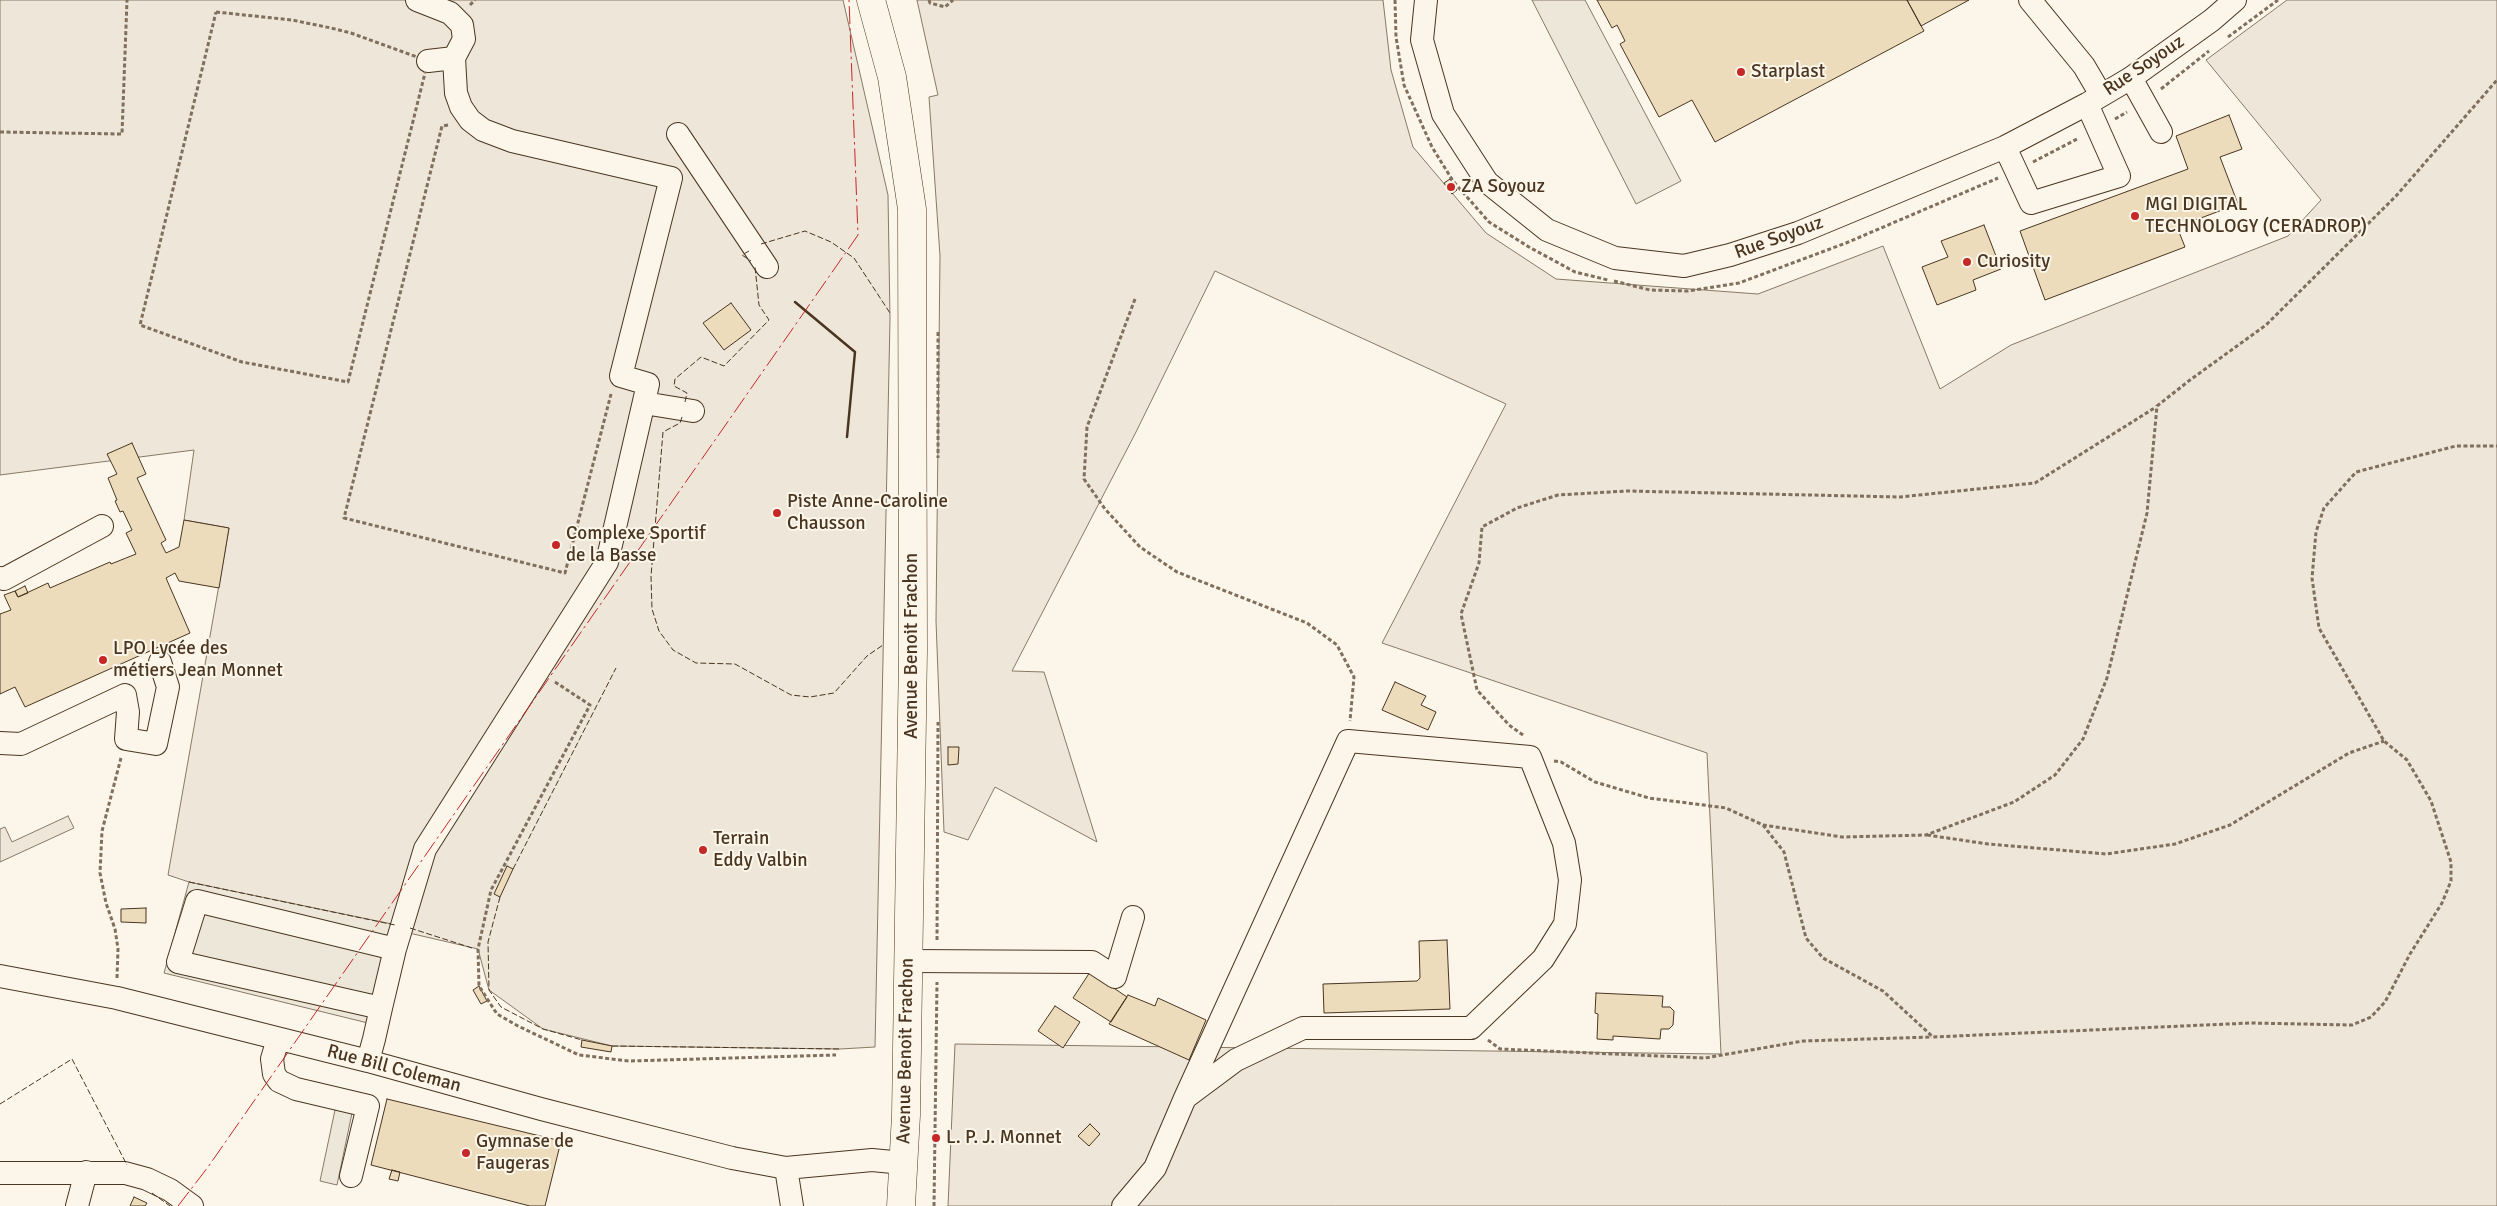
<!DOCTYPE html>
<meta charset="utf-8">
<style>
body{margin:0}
canvas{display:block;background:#fbf6e9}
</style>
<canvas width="2497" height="1206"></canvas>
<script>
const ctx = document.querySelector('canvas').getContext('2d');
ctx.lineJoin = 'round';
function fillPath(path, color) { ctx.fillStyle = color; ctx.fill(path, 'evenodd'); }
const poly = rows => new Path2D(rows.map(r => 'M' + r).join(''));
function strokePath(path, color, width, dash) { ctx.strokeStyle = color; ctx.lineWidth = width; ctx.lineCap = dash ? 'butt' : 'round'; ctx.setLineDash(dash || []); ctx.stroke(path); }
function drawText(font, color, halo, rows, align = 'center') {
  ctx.font = font + ' Signika,sans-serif'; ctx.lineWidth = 4; ctx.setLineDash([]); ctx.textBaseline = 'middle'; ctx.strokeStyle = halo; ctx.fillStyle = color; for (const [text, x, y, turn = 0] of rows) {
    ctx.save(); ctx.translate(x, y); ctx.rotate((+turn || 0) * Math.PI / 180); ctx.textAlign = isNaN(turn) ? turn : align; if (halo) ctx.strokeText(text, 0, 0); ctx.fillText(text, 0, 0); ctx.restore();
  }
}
const green = poly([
 [0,0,843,0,888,195,890,319,875,1047,840,1049,612,1046,543,1029,489,990,478,949,189,882,168,875,229,528,184,520,194,450,0,475,0,0],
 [917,0,1383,0,1391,70,1413,147,1486,233,1556,279,1758,294,1883,246,1940,389,2011,345,2288,236,2321,200,2206,60,2287,0,2497,0,2497,1206,948,1206,955,1044,1721,1054,1707,753,1382,643,1506,404,1215,271,1136,432,1012,671,1044,672,1097,842,995,787,968,840,944,832,936,621,940,256,929,97,938,95,917,0],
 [68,816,74,828,0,862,0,829,5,827,12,842,68,816]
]);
fillPath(green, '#ede6d9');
strokePath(green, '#887966', 1);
const parking = poly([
 [1532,0,1585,0,1681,181,1636,204,1532,0],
 [189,882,411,928,368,1023,164,973,189,882],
 [335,1110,352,1113,337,1185,320,1181,335,1110]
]);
fillPath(parking, '#ede7d9');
strokePath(parking, '#887966', 1);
const building = poly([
 [1597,0,1907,0,1924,31,1715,142,1692,100,1659,117,1620,44,1625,41,1617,25,1612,28,1597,0],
 [1907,0,1969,0,1921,26,1907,0],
 [2229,115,2242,149,2220,157,2238,204,2177,227,2185,247,2045,300,2020,231,2188,169,2176,136,2229,115],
 [1450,179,1457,190,1452,194,1444,183,1450,179],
 [1984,225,2001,269,1973,280,1976,290,1937,305,1922,267,1948,257,1941,241,1984,225],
 [731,303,751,330,724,350,703,323,731,303],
 [132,443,146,474,137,478,166,540,161,543,166,553,179,547,184,520,229,528,219,588,179,581,175,573,166,578,190,633,25,707,15,687,0,694,0,614,11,610,4,595,15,591,18,597,48,583,50,588,110,562,111,564,136,554,126,533,132,530,123,511,120,512,115,501,117,500,108,478,117,474,107,454,132,443],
 [25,586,28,593,18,597,15,591,25,586],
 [1395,682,1426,696,1421,705,1436,712,1428,730,1382,710,1395,682],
 [948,747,959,747,958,764,948,765,948,747],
 [507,866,513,869,500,897,494,894,507,866],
 [146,908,146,923,121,922,121,909,146,908],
 [1447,940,1450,1009,1324,1013,1323,984,1417,981,1420,978,1419,941,1447,940],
 [1090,972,1127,997,1111,1022,1073,998,1090,972],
 [479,986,487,1001,481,1004,473,990,479,986],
 [1596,993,1663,996,1662,1007,1670,1007,1674,1011,1673,1025,1669,1029,1661,1029,1660,1039,1613,1036,1613,1040,1597,1039,1598,1014,1595,1013,1596,993],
 [1128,995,1155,1006,1158,998,1206,1020,1189,1060,1109,1024,1128,995],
 [1055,1006,1080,1022,1063,1048,1038,1031,1055,1006],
 [582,1040,612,1046,611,1052,581,1047,582,1040],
 [387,1099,561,1141,545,1206,530,1206,371,1165,387,1099],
 [1090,1124,1100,1134,1089,1146,1078,1136,1090,1124],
 [392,1170,400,1172,398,1181,389,1179,392,1170],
 [134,1197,147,1203,145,1206,130,1206,134,1197]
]);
fillPath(building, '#ecdcbc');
strokePath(building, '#4a3520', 1);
const minor = poly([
 [1426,0,1422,40,1443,114,1487,182,1547,230,1615,258,1684,266,1730,255,1798,233,2005,147,2087,104,2131,78,2212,20,2235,0],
 [2030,0,2084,66,2101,95],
 [428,61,454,58],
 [2131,78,2161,132],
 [678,134,767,267],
 [2005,147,2031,203,2119,176,2087,104],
 [644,403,693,411],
 [0,578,4,579,102,526],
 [0,743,21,744,125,695,128,712,126,739,156,744,168,687,160,662],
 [395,949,425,849,607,562,648,384,621,376,671,178,512,141,483,130,470,120,461,107,456,93,454,58,464,39,462,25,450,13,417,0],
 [908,961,1092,962,1115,977,1133,917],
 [0,976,117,998,368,1061,541,1109,732,1158,786,1168,872,1160,903,1163],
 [278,1039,272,1059,274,1074,279,1081,296,1089,368,1106,351,1176],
 [368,1061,374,1039,381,1008,395,949,197,901,178,962,381,1008],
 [786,1168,792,1206],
 [0,1173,125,1173,147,1179,170,1190,192,1206],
 [77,1206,86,1172],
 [1123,1206,1155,1168,1185,1098,1348,741,1530,757,1564,843,1570,880,1565,924,1543,959,1471,1028,1303,1028,1236,1060,1185,1098]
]);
const major = poly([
 [871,0,892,77,912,209,913,651,906,1115,901,1206]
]);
strokePath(minor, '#4a3520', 24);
strokePath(major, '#4a3520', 29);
strokePath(poly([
 [929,0,930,3,945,7,953,0],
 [1395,0,1396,37,1404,85,1432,147,1453,181,1489,222,1529,247,1575,272,1608,280],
 [470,5,475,0],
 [216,12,292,20,331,28,351,33,428,61,348,382,242,362,140,325,216,12],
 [2228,37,2278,0],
 [2161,89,2209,51],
 [2115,119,2127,112],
 [448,125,442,126,344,518,565,573,611,394],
 [0,132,122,134,127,0],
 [2033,162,2079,138],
 [1614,281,1650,290,1688,291,1739,283,1846,243,1998,178],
 [1135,299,1087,427,1084,479,1105,509,1140,547,1177,572,1307,623,1337,645,1354,677,1350,721],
 [938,332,938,458],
 [555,682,590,705,491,890,478,949,479,986,497,1014,518,1026,579,1055,629,1061,836,1055],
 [1523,735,1509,725,1477,690,1461,614,1479,563,1482,527,1517,508,1558,495,1627,491,1900,497,2035,483,2156,407],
 [1554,761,1561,762,1595,782,1649,798,1726,808,1763,825,1842,837,1926,835,2014,802,2055,775,2083,739,2107,678,2147,513,2157,406,2190,380,2266,325,2396,196,2497,80],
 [1763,825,1784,852,1806,938,1823,958,1883,991,1933,1037,2251,1023,2352,1025,2371,1017,2385,1002,2410,954,2442,903,2451,881,2451,862,2431,801,2407,760,2384,741,2319,628,2312,578,2316,532,2324,508,2356,472,2456,446,2497,446],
 [1927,835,1988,844,2106,854,2175,844,2230,825,2349,753,2384,741],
 [937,940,938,722],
 [117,978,118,949,115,929,106,903,100,873,102,831,121,758],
 [1488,1040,1500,1049,1705,1058,1803,1041,1932,1037],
 [934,1206,937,982]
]), '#7f6f5c', 3, [4, 2.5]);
strokePath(minor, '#fbf6e9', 22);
strokePath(major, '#fbf6e9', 28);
strokePath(poly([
 [761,244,805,231,831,242,854,258,890,313],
 [749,251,742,255,751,261],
 [685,402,687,393,674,386,675,379,701,357,724,366,769,320,759,305,755,267],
 [682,417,680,423,663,432,651,576,652,609,659,631,673,650,696,663,735,664,791,695,810,697,834,693,867,656,883,645],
 [513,869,616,668],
 [189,882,395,925],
 [500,897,488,942,489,990,501,1007,543,1029,582,1040],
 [410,928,472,948],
 [612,1046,840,1049],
 [0,1104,72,1059,127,1165],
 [152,1193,170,1206]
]), '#4a3520', 1, [6, 2.5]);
strokePath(poly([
 [795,302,855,352,847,437]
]), '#4a3520', 2.5);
strokePath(poly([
 [178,1206,208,1167,858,235,849,0]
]), '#c62828', 1, [18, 4, 2.5, 4]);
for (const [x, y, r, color] of [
 [1741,72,5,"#c62828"],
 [1451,187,5,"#c62828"],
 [2135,216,5,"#c62828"],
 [1967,262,5,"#c62828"],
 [777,513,5,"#c62828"],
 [556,545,5,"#c62828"],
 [103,660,5,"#c62828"],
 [703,850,5,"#c62828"],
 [936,1138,5,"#c62828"],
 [466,1153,5,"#c62828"]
]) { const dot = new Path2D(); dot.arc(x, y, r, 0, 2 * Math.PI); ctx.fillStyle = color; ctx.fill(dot); strokePath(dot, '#fbf6e9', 2); }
drawText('19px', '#4a3520', '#fbf6e9', [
 ["Rue Soyouz",2144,66,-34],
 ["Rue Soyouz",1779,238,-20],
 ["Avenue Benoit Frachon",912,646,-90],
 ["Avenue Benoit Frachon",906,1051,-89],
 ["Rue Bill Coleman",394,1069,15]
]);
drawText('19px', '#4a3520', '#fbf6e9', [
 ["Starplast",1751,72],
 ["ZA Soyouz",1461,187],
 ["MGI DIGITAL",2145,205],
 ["TECHNOLOGY (CERADROP)",2145,227],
 ["Curiosity",1977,262],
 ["Piste Anne-Caroline",787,502],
 ["Chausson",787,524],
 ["Complexe Sportif",566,534],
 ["de la Basse",566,556],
 ["LPO Lycée des",113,649],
 ["métiers Jean Monnet",113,671],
 ["Terrain",713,839],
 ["Eddy Valbin",713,861],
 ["L. P. J. Monnet",946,1138],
 ["Gymnase de",476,1142],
 ["Faugeras",476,1164]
], 'left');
</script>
